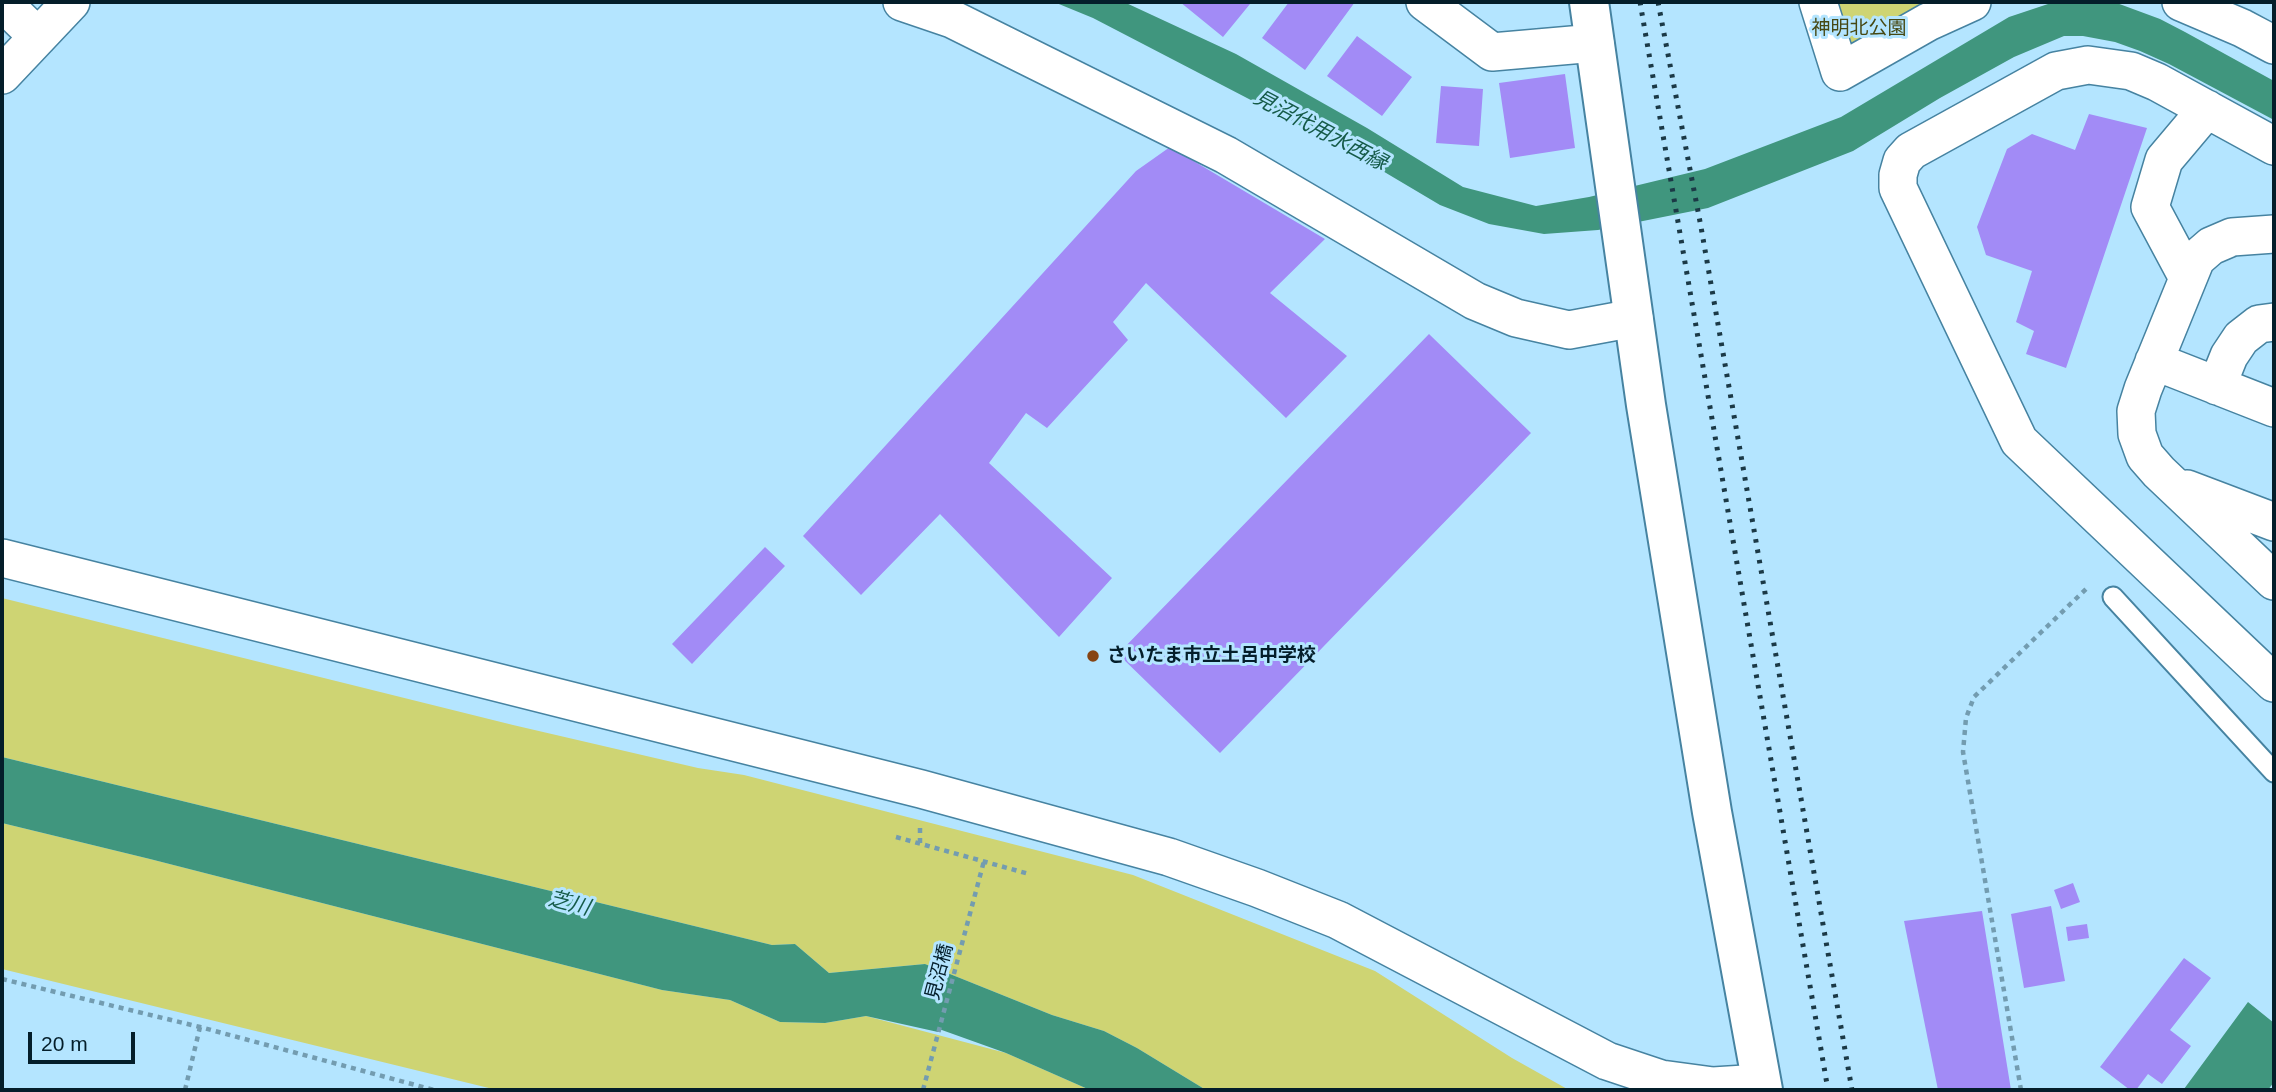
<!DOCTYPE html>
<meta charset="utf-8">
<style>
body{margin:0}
#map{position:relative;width:2276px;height:1092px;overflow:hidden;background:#b4e5ff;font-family:Arial,sans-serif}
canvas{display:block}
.frame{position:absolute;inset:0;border:4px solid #041e2a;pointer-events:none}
.scale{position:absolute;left:28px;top:1032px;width:107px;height:32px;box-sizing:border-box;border:4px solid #041e2a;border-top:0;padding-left:9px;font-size:21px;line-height:24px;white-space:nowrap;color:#041e2a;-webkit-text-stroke:5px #b4e5ff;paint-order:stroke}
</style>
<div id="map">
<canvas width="2276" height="1092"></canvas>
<div class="frame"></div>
<div class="scale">20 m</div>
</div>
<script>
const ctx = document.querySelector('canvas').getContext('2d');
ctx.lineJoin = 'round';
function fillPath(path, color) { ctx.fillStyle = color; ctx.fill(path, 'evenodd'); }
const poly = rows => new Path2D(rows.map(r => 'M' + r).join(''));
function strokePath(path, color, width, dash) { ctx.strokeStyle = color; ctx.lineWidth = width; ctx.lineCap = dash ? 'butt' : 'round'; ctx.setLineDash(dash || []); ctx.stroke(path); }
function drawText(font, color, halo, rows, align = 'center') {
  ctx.font = font + ' Arial,"Noto Sans JP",sans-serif'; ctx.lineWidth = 6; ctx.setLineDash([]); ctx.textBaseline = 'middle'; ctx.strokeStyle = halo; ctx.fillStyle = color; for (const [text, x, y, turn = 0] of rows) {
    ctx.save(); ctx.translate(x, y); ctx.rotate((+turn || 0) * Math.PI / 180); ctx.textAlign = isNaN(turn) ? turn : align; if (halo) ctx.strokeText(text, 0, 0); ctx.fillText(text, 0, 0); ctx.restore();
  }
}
fillPath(poly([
 [1818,2,1972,2,1840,72],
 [2,598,513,725,698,768,744,775,1133,875,1375,971,1512,1058,1569,1090,1206,1090,1137,1048,1104,1031,1052,1015,925,964,829,973,795,944,772,945,2,757],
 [2,823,150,859,662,990,730,1000,780,1022,825,1023,866,1016,1006,1053,1090,1090,497,1090,2,969]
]), '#ced473');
fillPath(poly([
 [1054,2,1124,2,1236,54,1367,128,1463,187,1536,206,1589,197,1705,169,1841,117,2009,17,2054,2,2114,2,2160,19,2185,32,2274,81,2274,120,2169,64,2140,51,2115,42,2083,36,2064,36,2014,57,1940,98,1853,151,1708,208,1598,230,1544,234,1489,224,1440,205,1349,151,1093,18],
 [2,757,772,945,795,944,829,973,925,964,1052,1015,1104,1031,1137,1048,1206,1090,1090,1090,1006,1053,939,1029,938,1032,866,1016,825,1023,780,1022,730,1000,662,990,150,859,2,823],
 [2248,1002,2274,1023,2274,1082,2268,1090,2184,1089]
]), '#40967e');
fillPath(poly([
 [1180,2,1247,2,1250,4,1223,37],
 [1289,2,1355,2,1305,70,1262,38],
 [1357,36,1412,77,1382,116,1327,76],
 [1565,74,1575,148,1510,158,1499,83],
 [1441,86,1483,89,1479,146,1436,143],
 [2089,114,2147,128,2066,368,2026,354,2034,331,2016,322,2032,271,1986,255,1977,227,2007,149,2032,134,2075,150],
 [1170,147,1325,239,1270,293,1347,356,1286,418,1146,283,1113,322,1128,340,1047,428,1026,413,989,463,1112,578,1059,637,940,514,861,595,803,536,1136,171],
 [1429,334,1531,433,1220,753,1118,654],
 [765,547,785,566,692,664,672,644],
 [2073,883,2080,902,2061,909,2054,890],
 [2051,906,2065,981,2024,988,2011,914],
 [1982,911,2011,1090,1938,1090,1904,921],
 [2087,924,2089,938,2068,941,2066,927],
 [2184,958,2211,978,2170,1030,2191,1046,2162,1084,2148,1074,2136,1090,2130,1090,2100,1067]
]), '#a28bf6');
const lane = poly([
 [2113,597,2274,772]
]);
const street = poly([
 [2,2,38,37],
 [902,2,952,19,1226,155,1475,301,1516,318,1569,330,1634,318],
 [1425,2,1492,52,1595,43],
 [1818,2,1840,72,1928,22,1972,2],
 [2181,2,2242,28,2274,45],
 [2,75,71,2],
 [2274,146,2157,82,2131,71,2088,65,2056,71,1911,151,1902,161,1898,175,1898,188,2019,441,2274,683],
 [2274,234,2232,237,2211,246,2196,259,2143,389,2136,411,2137,434,2145,456,2159,472,2274,581],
 [2188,278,2150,207,2164,160,2207,109],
 [2154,361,2274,408],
 [2217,386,2229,356,2241,338,2259,324,2274,322],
 [2187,489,2274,522],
 [2,558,921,789,1169,857,1257,888,1338,920,1607,1061,1661,1079,1713,1086,1761,1083]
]);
const secondary = poly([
 [1589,2,1646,405,1712,812,1763,1090]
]);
strokePath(lane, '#4683a1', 23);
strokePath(street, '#4683a1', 40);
strokePath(secondary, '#4683a1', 42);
strokePath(poly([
 [896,837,1029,874],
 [920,843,920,825],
 [2,979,200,1027,434,1090],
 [185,1090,200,1027],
 [923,1090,984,861],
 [2021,1090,1963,752,1966,718,1974,697,2086,589]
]), '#739cb0', 4.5, [5, 5]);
strokePath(lane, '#fff', 19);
strokePath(street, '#fff', 37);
strokePath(secondary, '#fff', 38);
strokePath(poly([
 [1640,2,1828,1090],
 [1658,2,1701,227,1852,1090]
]), '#1b3946', 5, [3.5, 7]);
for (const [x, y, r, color] of [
 [1093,656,7,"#864413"]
]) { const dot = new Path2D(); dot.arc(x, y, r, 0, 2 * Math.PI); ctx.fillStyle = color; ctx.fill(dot); strokePath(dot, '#b4e5ff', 2.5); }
drawText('19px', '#464813', '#b4e5ff', [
 ["神明北公園",1859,29]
]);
drawText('bold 19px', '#041e2a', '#b4e5ff', [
 ["さいたま市立土呂中学校",1107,656]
], 'left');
drawText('19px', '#041e2a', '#b4e5ff', [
 ["見沼橋",940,972,-75]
]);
drawText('italic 21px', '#165b49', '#b4e5ff', [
 ["見沼代用水西縁",1320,131,28],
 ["芝川",569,904,14]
]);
</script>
